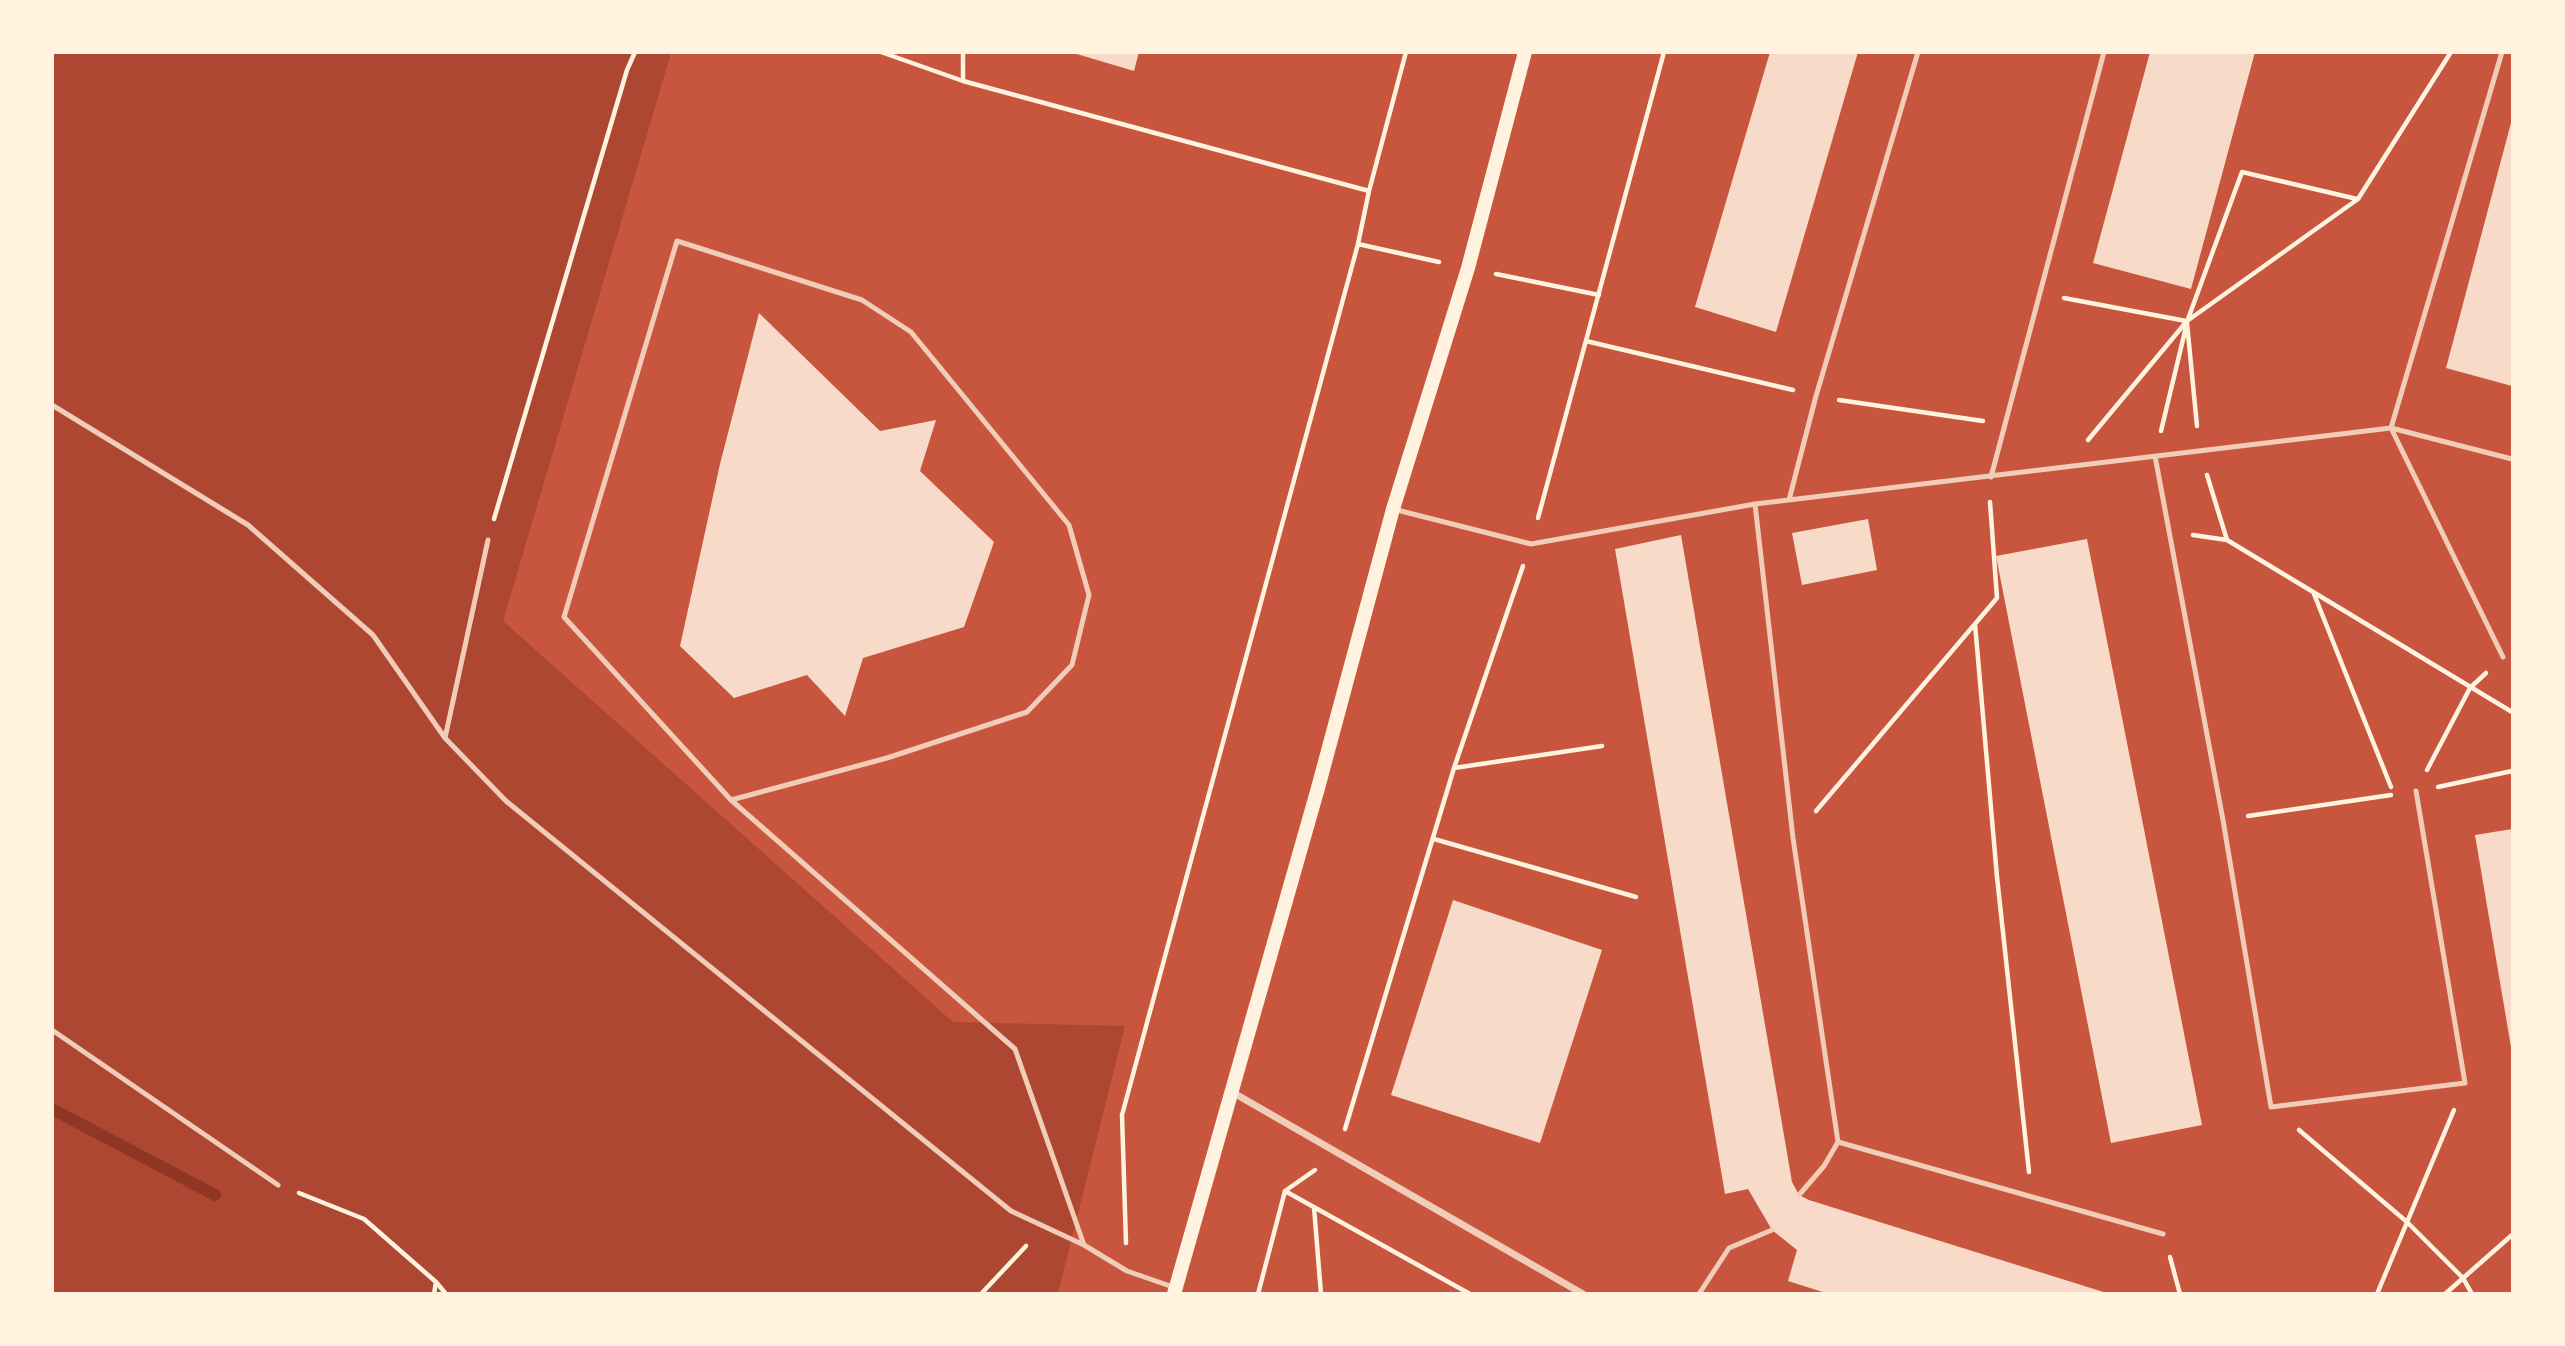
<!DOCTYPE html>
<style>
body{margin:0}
#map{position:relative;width:2565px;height:1346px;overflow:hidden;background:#c8553d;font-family:Helvetica,sans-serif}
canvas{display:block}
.frame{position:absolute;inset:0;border:54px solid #fff3e0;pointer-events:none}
</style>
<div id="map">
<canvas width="2565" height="1346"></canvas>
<div class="frame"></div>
</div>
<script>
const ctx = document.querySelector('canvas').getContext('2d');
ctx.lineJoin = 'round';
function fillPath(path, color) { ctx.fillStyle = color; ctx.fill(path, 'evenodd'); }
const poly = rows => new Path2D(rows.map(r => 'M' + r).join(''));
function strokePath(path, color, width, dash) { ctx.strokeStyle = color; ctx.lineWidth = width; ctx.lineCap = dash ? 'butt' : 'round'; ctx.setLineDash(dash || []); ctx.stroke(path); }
fillPath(poly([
 [52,53,671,53,503,621,953,1022,1125,1026,1058,1293,53,1293]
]), '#ae4732');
strokePath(poly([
 [52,1109,215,1195]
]), '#8f3625', 12);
fillPath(poly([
 [1070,52,1139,52,1134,71],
 [1770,52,1858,52,1776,332,1695,307],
 [2150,52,2255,52,2191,289,2093,263],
 [2512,119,2512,386,2446,368],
 [759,313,880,431,936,420,920,471,994,542,964,627,863,658,845,716,807,675,734,698,680,646,720,464],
 [1868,519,1877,570,1802,585,1792,533],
 [1681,535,1792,1182,1799,1195,1809,1200,2110,1294,1829,1294,1788,1281,1797,1250,1772,1230,1748,1189,1725,1194,1615,549],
 [2087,539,2202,1125,2111,1143,1996,556],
 [2512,829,2512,1047,2511,1047,2475,835],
 [1453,900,1602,950,1540,1143,1391,1095]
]), '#f7dbc8');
strokePath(poly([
 [881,52,963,81,1369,191],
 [963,52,963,81],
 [1358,244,1439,262],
 [1496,274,1599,295],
 [2064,298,2186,321],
 [2188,319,2242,172,2357,199],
 [2187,323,2197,426],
 [1586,341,1793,390],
 [1839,400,1983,421],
 [2161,431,2186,327],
 [2088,440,2187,321,2358,199,2451,52],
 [2207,475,2227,540,2512,712],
 [1538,518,1664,52],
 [494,519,627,70,635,52],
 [2193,535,2227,540],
 [2314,594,2391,787],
 [1975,624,1997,877,2029,1172],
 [1454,768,1602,746],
 [2427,770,2470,688,2486,673],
 [2438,787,2512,771],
 [1816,811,1997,598,1990,502],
 [2248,816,2391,795],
 [1434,839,1636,897],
 [1345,1129,1454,768,1523,566],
 [2299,1130,2407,1222,2463,1278,2472,1294],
 [1285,1191,1470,1294],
 [299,1193,364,1219,436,1282,446,1294],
 [1314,1207,1321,1294],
 [1126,1243,1122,1115,1358,244,1369,191,1406,52],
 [2170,1257,2180,1294],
 [434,1294,436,1282],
 [981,1294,1026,1246],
 [1258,1294,1285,1191,1315,1170],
 [2377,1294,2454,1110],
 [2445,1294,2512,1235]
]), '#fff3e0', 4.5);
strokePath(poly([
 [2502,52,2391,428,2503,657],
 [52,405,248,525,373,635,445,738],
 [2155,456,2223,820,2271,1107,2465,1083,2416,791],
 [1991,477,2104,52],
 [1789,500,1816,396,1918,52],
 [1755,504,1793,838,1838,1142],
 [1393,509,1531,544,1755,504,2391,428,2512,459],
 [488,540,445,738,506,801,1011,1211,1084,1245,1127,1271,1173,1287],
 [731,800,887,758,1027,712,1072,665,1089,595,1069,525,911,332,862,300,677,241,564,617,731,800,1015,1049,1084,1245],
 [52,1030,278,1185],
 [1799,1195,1824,1166,1838,1142,2163,1234],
 [1699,1294,1729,1248,1772,1230]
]), '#f1ccb7', 5);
strokePath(poly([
 [1232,1092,1583,1294]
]), '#f1ccb7', 7);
strokePath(poly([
 [1174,1294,1318,788,1393,509,1468,268,1525,52]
]), '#fff3e0', 14);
</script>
